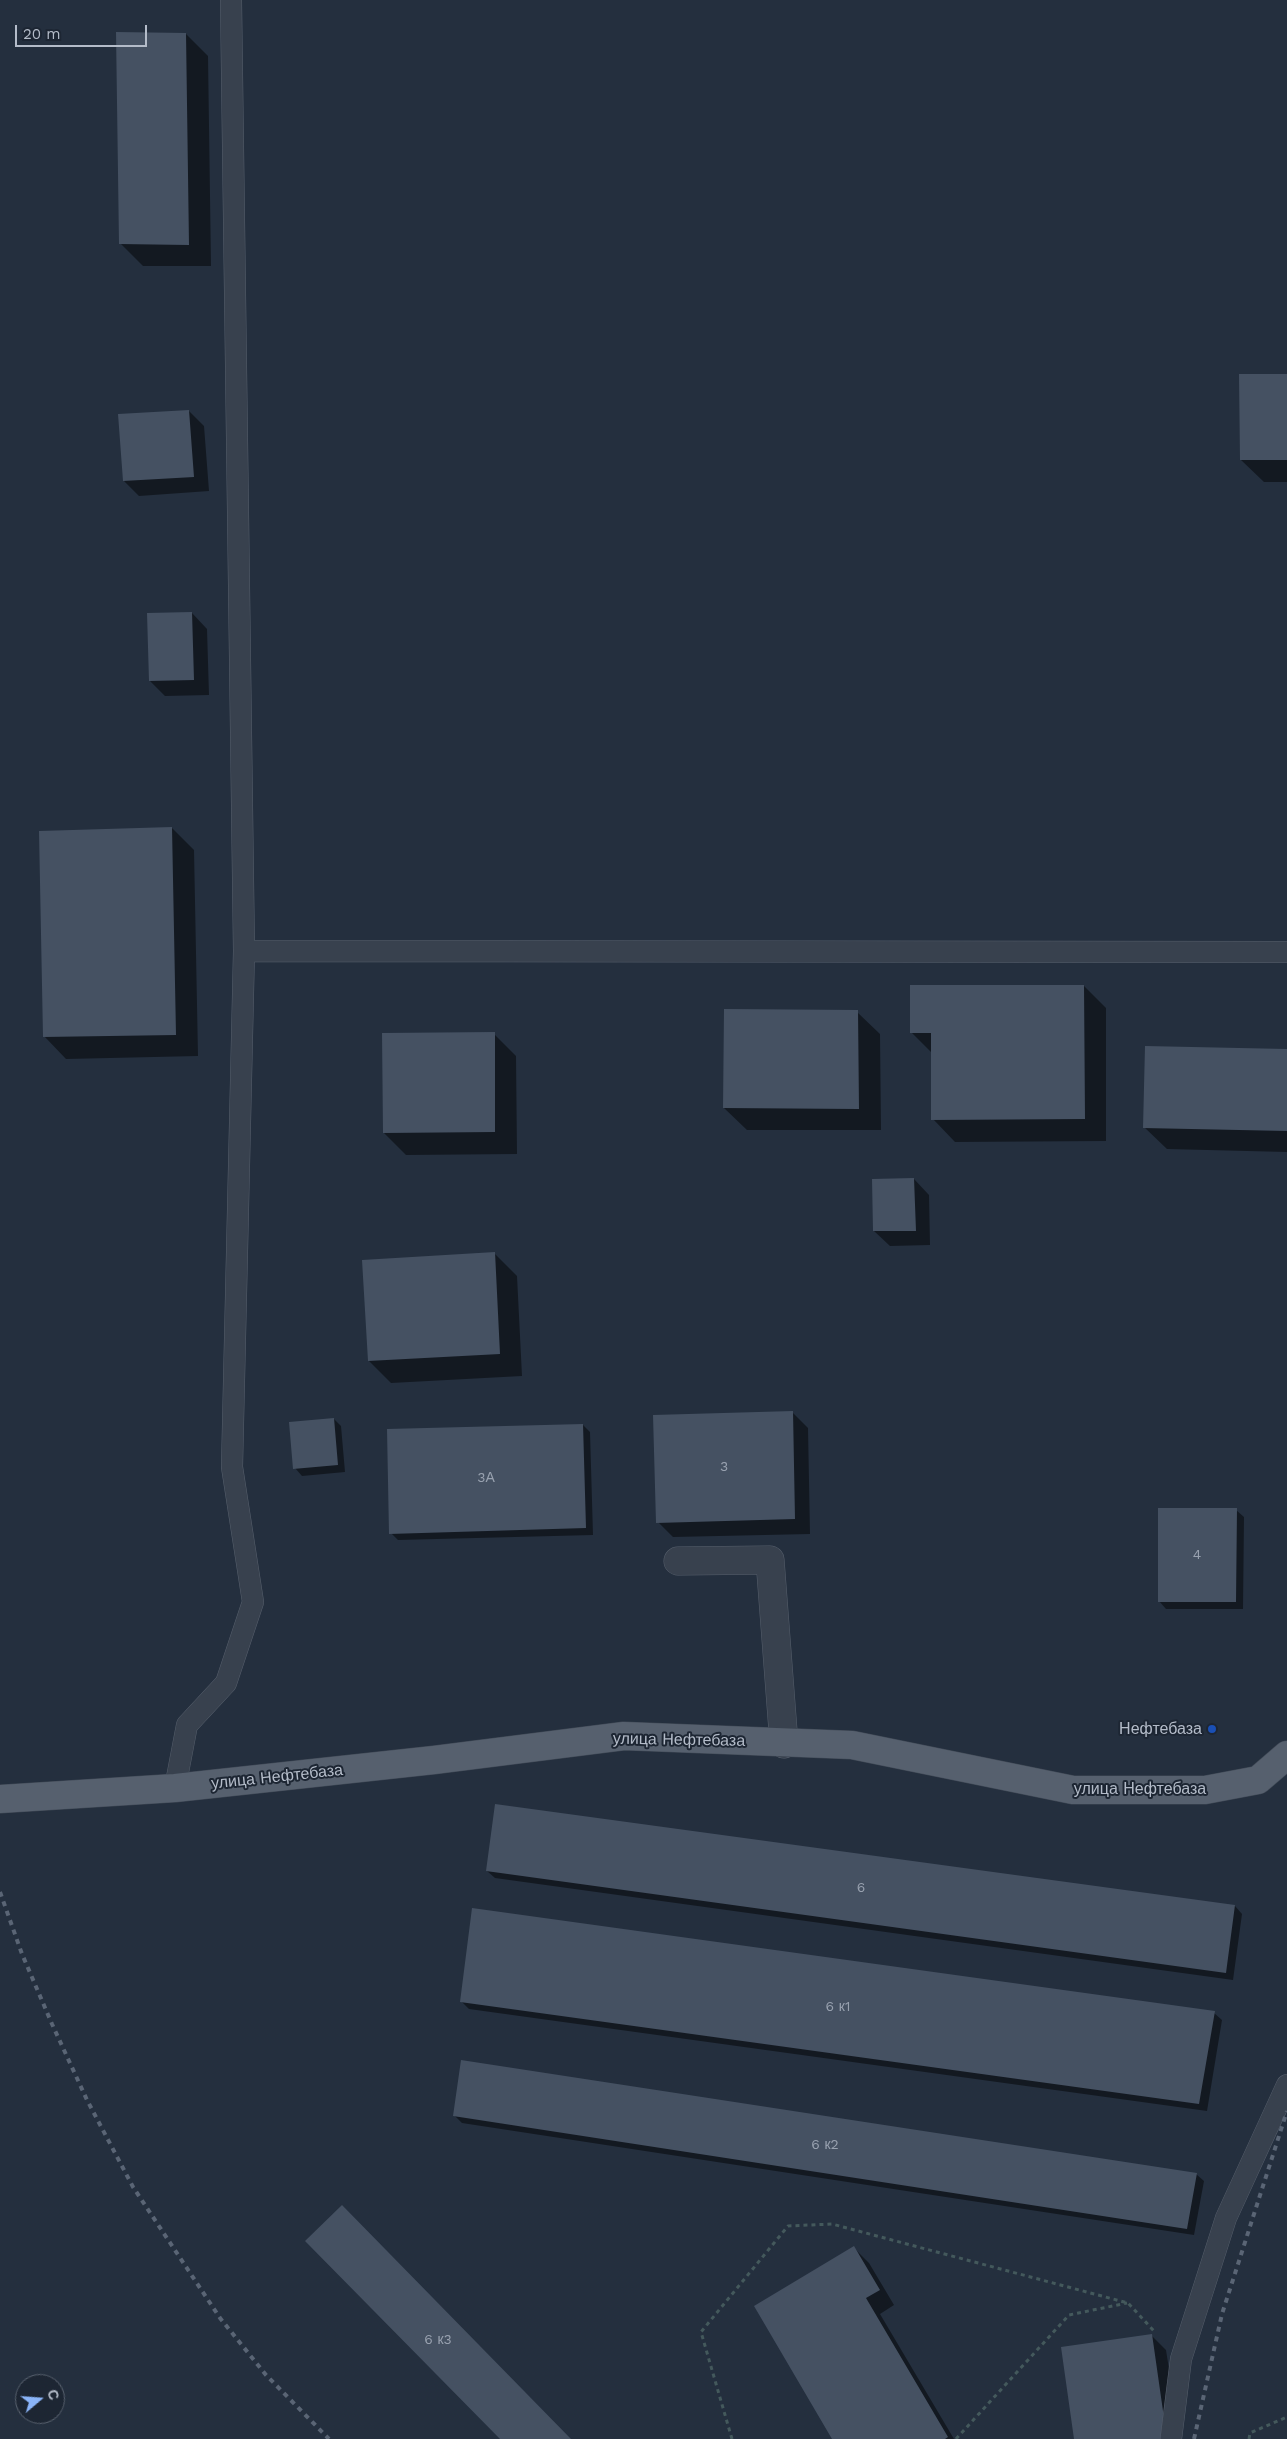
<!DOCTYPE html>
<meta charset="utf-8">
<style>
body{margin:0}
#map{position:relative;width:1287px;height:2439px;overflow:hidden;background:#242f3e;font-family:"Work Sans",sans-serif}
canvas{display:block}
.north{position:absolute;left:15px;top:2374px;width:50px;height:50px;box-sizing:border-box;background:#1d2633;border:1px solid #59626f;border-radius:50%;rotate:72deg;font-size:14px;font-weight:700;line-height:20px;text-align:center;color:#b4bcc9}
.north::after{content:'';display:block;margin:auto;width:18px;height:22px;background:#8ab4f8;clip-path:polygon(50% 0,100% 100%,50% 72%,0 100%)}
.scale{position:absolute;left:15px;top:25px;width:132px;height:22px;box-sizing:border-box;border:2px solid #b4bcc9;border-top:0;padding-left:6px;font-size:15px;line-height:18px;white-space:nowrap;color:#b4bcc9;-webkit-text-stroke:4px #1d2633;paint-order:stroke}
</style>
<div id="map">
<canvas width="1287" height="2439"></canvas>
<div class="north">С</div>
<div class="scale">20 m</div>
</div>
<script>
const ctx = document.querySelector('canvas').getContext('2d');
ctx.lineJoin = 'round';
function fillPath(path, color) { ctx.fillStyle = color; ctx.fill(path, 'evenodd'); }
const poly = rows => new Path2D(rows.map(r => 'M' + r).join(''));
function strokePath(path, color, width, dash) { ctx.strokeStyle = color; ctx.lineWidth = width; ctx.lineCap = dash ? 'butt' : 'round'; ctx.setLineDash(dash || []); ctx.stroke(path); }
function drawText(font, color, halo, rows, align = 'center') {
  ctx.font = font + ' "Work Sans",sans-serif'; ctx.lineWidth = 4; ctx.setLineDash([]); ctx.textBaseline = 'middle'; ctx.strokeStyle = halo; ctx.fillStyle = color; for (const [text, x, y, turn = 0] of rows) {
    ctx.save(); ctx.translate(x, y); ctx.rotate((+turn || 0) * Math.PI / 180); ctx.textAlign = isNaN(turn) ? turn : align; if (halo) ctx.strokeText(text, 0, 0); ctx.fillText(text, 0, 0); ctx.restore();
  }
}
fillPath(poly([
 [186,34,208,56,211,266,143,266,121,244],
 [1287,375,1287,482,1264,482,1241,460],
 [189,411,204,426,209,491,139,496,124,481],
 [192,613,207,629,209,695,165,696,150,681],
 [172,828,194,850,198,1056,66,1059,44,1036],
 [1084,986,1106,1008,1106,1141,955,1142,933,1119,932,1053,911,1032],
 [857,1012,880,1034,881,1130,747,1130,724,1108],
 [494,1034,516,1056,517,1154,406,1155,384,1133],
 [1287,1051,1287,1152,1167,1149,1144,1127],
 [914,1179,929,1195,930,1245,890,1246,874,1231],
 [494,1253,517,1276,522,1376,391,1383,369,1361],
 [792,1412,808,1428,810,1534,673,1537,658,1522],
 [334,1419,341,1426,345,1472,302,1476,295,1468],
 [583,1425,590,1432,593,1535,398,1540,391,1533],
 [1236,1510,1244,1517,1243,1609,1166,1609,1159,1601],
 [487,1871,1235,1906,1242,1914,1233,1980,495,1878],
 [462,2002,1214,2013,1222,2020,1207,2111,469,2009],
 [455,2116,1196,2174,1204,2181,1194,2235,462,2123],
 [854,2248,869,2263,894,2305,880,2314,954,2439,834,2439],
 [1151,2335,1166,2350,1180,2439,1076,2439]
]), '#0007');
fillPath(poly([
 [116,32,186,33,189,245,119,244],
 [1239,374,1287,374,1287,460,1240,460],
 [189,410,194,477,123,481,118,414],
 [192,612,194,680,149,681,147,613],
 [172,827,176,1035,43,1037,39,831],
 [910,985,1084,985,1085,1119,931,1120,931,1033,910,1033],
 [724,1009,858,1010,859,1109,723,1108],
 [495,1032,495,1132,383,1133,382,1033],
 [1145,1046,1287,1049,1287,1131,1143,1128],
 [914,1178,916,1231,873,1231,872,1179],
 [495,1252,500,1354,368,1361,362,1260],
 [793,1411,795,1519,656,1523,653,1415],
 [334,1418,338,1465,293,1469,289,1422],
 [583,1424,586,1528,389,1534,387,1429],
 [1158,1508,1237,1508,1236,1602,1158,1602],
 [495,1804,1235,1905,1226,1973,486,1871],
 [472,1908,1215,2011,1199,2104,460,2002],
 [461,2060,1197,2173,1187,2229,453,2116],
 [342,2205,571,2439,500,2439,305,2241],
 [854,2246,880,2290,866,2298,948,2437,945,2439,832,2439,754,2306],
 [1152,2334,1167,2439,1074,2439,1061,2347]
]), '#455162');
const lane = poly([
 [244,951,1287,952],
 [175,1788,187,1725,226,1683,253,1602,232,1467,244,951,231,0],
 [1171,2439,1181,2359,1226,2218,1287,2085]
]);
const street = poly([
 [678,1561,770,1560,784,1744]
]);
const primary = poly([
 [0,1799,175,1788,434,1760,624,1736,852,1745,1073,1790,1205,1790,1258,1780,1287,1755]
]);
strokePath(lane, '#565f6c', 22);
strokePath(street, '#565f6c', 29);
strokePath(primary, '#414a57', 29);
strokePath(poly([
 [732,2439,701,2332,788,2226,832,2224,1128,2303,1154,2331],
 [956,2439,1069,2315,1127,2303],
 [1249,2439,1250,2433,1287,2417]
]), '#44595c', 3, [4, 4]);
strokePath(lane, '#38414e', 21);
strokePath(street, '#38414e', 28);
strokePath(primary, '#56606e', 28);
strokePath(poly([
 [0,1892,22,1954,52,2024,87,2100,133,2187,220,2318,266,2375,329,2439],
 [1194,2439,1222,2314,1287,2111]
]), '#5a6575', 4, [5, 5]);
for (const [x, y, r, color] of [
 [1212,1729,5,"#1a4fb4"]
]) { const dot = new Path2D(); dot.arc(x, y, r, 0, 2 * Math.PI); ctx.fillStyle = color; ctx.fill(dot); strokePath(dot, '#1d2633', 2); }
drawText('14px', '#98a1af', null, [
 ["3",724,1467],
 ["3А",486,1478],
 ["4",1197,1555],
 ["6",861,1888],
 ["6 к1",838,2007],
 ["6 к2",825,2145],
 ["6 к3",438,2340]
]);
drawText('16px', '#b4bcc9', '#1d2633', [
 ["Нефтебаза",1202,1729]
], 'right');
drawText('16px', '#b4bcc9', '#1d2633', [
 ["улица Нефтебаза",679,1740,1],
 ["улица Нефтебаза",277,1777,-6],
 ["улица Нефтебаза",1140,1789]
]);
</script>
